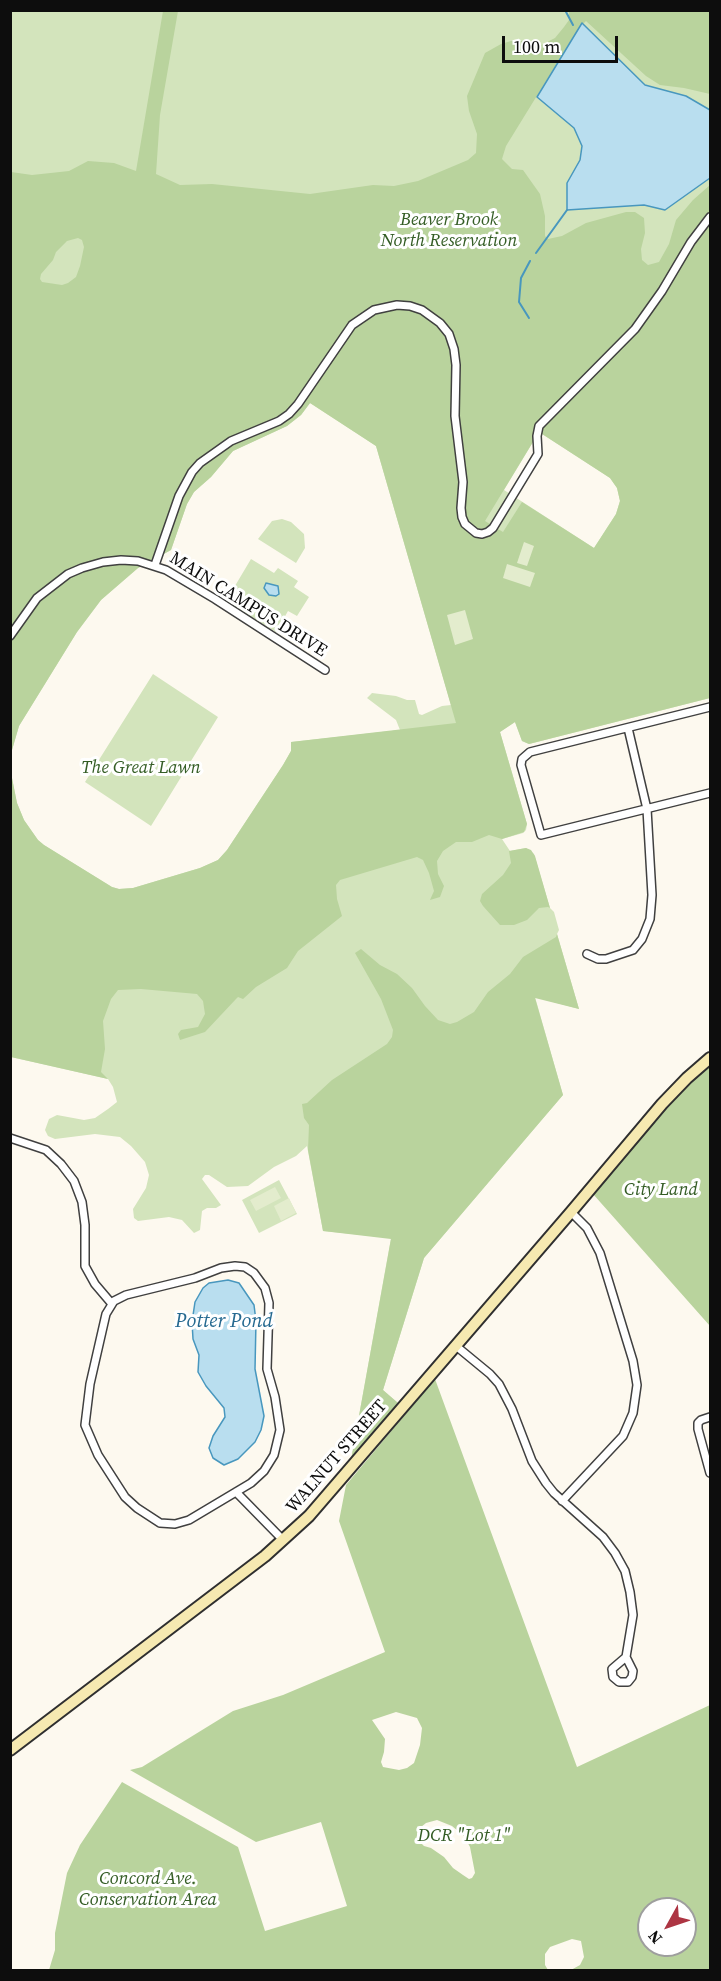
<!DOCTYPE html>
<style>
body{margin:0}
#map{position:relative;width:721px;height:1981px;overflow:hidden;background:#fdf9ef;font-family:"Source Serif 4",serif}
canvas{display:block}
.frame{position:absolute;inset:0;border:12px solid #0d0d0d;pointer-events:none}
.north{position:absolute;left:637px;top:1897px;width:60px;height:60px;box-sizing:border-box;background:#fff;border:2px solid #9e9e9e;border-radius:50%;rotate:230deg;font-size:16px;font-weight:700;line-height:24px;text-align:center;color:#0d0d0d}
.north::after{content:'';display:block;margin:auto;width:21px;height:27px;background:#ad3543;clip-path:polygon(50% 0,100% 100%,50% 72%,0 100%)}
.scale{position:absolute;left:502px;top:36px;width:116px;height:27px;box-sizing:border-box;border:3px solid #0d0d0d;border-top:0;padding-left:8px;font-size:18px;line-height:21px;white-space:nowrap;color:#0d0d0d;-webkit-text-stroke:4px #fff;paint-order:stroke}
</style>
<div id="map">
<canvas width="721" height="1981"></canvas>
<div class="frame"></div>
<div class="north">N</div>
<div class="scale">100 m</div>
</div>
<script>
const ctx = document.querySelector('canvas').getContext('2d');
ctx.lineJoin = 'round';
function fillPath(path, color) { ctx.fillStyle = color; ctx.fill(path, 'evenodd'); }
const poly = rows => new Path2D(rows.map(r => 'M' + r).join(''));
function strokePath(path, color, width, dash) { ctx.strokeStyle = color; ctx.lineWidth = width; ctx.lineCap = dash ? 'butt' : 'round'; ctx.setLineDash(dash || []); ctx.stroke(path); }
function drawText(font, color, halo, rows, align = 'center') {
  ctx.font = font + ' "Source Serif 4",serif'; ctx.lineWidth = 6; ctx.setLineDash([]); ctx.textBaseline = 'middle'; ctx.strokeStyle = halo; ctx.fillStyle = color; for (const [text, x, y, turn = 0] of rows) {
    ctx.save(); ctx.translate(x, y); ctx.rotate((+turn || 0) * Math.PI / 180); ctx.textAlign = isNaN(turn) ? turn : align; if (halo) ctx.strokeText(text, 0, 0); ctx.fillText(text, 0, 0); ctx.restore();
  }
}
fillPath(poly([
 [11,11,710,11,710,698,529,744,522,741,515,722,500,732,527,824,526,830,523,833,502,839,510,851,526,848,534,854,550,908,554,912,559,930,557,934,579,1009,535,997,563,1095,424,1258,383,1390,398,1403,351,1460,391,1238,323,1231,307,1146,296,1156,274,1167,248,1186,227,1187,209,1175,205,1175,202,1179,221,1205,216,1208,207,1208,202,1211,200,1230,194,1233,182,1220,169,1217,138,1221,134,1218,133,1209,146,1188,149,1175,145,1162,131,1146,120,1137,95,1134,55,1139,48,1136,45,1130,49,1119,57,1115,84,1120,95,1118,108,1109,117,1102,113,1087,108,1079,11,1057],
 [310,403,376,446,451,705,442,706,422,715,419,714,415,700,407,700,396,696,372,693,367,698,396,720,400,730,291,742,291,751,283,765,227,850,218,860,200,868,133,888,119,889,112,887,44,845,38,840,24,820,17,803,11,773,12,750,19,726,77,632,101,600,138,568,171,550,187,504,194,492,211,477,233,451,287,426,301,415],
 [539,432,610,478,617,488,620,501,616,514,594,548,504,490],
 [282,519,291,522,304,534,305,548,296,563,258,539,272,521],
 [251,559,274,573,278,568,298,581,294,587,309,597,297,616,288,611,276,632,226,601],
 [153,674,218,717,151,826,85,782],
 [279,1180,297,1214,259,1233,242,1200]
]), '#d3e4bc');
fillPath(poly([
 [163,11,178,11,160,115,156,174,180,185,212,184,310,194,373,185,394,186,418,181,468,160,476,153,477,134,469,111,467,96,485,53,501,44,511,41,527,41,541,45,555,38,564,27,569,20,569,11,710,11,710,94,684,88,660,85,646,76,586,21,578,29,506,146,502,159,512,169,523,170,540,194,545,216,545,236,548,239,562,236,586,223,626,212,635,212,644,218,645,233,641,249,642,260,648,265,659,262,669,244,676,220,693,200,710,185,710,698,529,744,522,741,515,722,500,732,527,824,524,832,502,839,489,835,472,842,456,842,443,851,437,861,438,874,444,886,440,897,430,900,434,891,429,873,423,860,417,857,340,880,336,885,337,899,342,916,298,951,287,968,256,987,243,999,238,997,236,999,205,1032,180,1040,178,1034,181,1030,198,1027,205,1014,203,1001,197,994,141,989,118,990,111,999,103,1021,105,1049,101,1072,108,1079,11,1057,11,172,32,175,69,171,88,161,114,163,136,171],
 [78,238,82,240,84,247,80,266,76,277,68,283,62,285,42,282,40,279,41,274,53,260,56,252,67,241],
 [310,403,376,446,456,723,291,742,291,751,283,765,227,850,218,860,200,868,133,888,119,889,112,887,44,845,38,840,24,820,17,803,11,773,12,750,19,726,77,632,101,600,138,568,171,550,187,504,194,492,211,477,233,451,287,426,301,415],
 [539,432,610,478,617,488,620,501,616,514,594,548,522,502,503,532,485,521],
 [526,848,531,850,535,856,550,908,548,907,539,908,527,920,514,925,500,925,483,906,480,901,482,894,503,875,511,863,509,851],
 [557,934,579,1009,535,998,563,1095,424,1258,383,1390,398,1403,351,1460,391,1239,323,1231,308,1150,309,1125,304,1118,302,1104,307,1103,332,1080,387,1044,392,1037,393,1030,381,999,355,953,361,949,380,965,397,974,412,988,425,1006,438,1020,450,1024,457,1022,474,1012,488,992,510,974,523,957,556,937],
 [710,1064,710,1326,593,1194,672,1101],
 [435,1379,577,1767,710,1705,710,1970,571,1970,580,1965,584,1957,581,1941,572,1939,550,1947,545,1954,545,1965,548,1970,49,1970,55,1950,55,1933,67,1873,80,1845,122,1782,238,1847,265,1931,347,1906,321,1822,256,1842,130,1770,142,1767,233,1711,283,1695,385,1652,339,1521,346,1485],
 [396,1712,417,1718,422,1728,420,1745,414,1763,407,1768,399,1770,383,1767,381,1762,384,1752,385,1739,372,1720],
 [437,1820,452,1826,464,1836,470,1847,475,1873,472,1878,469,1879,463,1875,453,1868,444,1857,431,1848,424,1846,418,1840,417,1833,421,1827,426,1823],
 [649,1909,685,1909,685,1945,649,1945]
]), '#b9d39d');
fillPath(poly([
 [524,542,534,546,527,566,517,563],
 [507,564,535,573,530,587,503,578],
 [465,610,473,639,455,645,447,615],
 [275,1187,281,1198,256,1211,250,1200],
 [289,1198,296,1213,281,1221,274,1206]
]), '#e3eccd');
const water = poly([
 [582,23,645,85,686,96,710,110,710,178,665,210,644,205,567,210,567,183,580,160,582,146,574,128,537,97,582,23],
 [266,583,278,586,279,594,276,596,269,595,264,588,266,583],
 [228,1280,239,1283,254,1305,256,1321,255,1369,264,1416,261,1430,255,1442,238,1459,224,1465,213,1458,209,1448,213,1436,225,1417,224,1408,206,1386,198,1372,199,1355,193,1339,192,1322,195,1302,203,1288,209,1283,228,1280]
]);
fillPath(water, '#b9deef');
strokePath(water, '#4897be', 1.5);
strokePath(poly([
 [565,10,573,25],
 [536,253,567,210],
 [529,318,519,302,521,278,530,261]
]), '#4897be', 2);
const street = poly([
 [155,565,179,496,192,472,200,463,231,441,279,421,289,414,298,404,352,325,374,310,397,305,410,306,422,310,440,323,449,334,454,349,456,365,455,416,463,482,461,508,462,517,465,524,476,533,482,534,488,532,493,528,538,454,537,436,539,426,635,329,662,291,691,242,710,217],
 [10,636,37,598,68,574,82,568,103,562,121,560,138,561,166,570,215,599,325,670],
 [710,707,530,752,522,759,521,765,541,835,710,793],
 [587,954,598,959,606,959,633,950,642,939,650,919,652,895,647,809,628,728],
 [10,1138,46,1150,61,1164,74,1181,82,1202,85,1225,85,1266,95,1284,112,1304],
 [235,1266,245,1267,254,1273,265,1288,269,1303,267,1369,275,1397,280,1430,274,1455,264,1471,251,1483,189,1520,175,1524,160,1523,137,1508,125,1497,98,1455,85,1425,90,1384,106,1314,114,1301,126,1295,195,1278,221,1268,235,1266],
 [456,1346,490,1374,499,1384,512,1409,532,1461,546,1483,554,1493,603,1537,615,1553,625,1571,630,1592,633,1615,626,1657,633,1671,632,1677,628,1682,619,1682,613,1677,612,1669,626,1657],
 [710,1417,701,1420,698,1423,698,1429,710,1473],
 [236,1492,283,1540],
 [562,1501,623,1436,633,1413,637,1385,633,1361,600,1253,587,1228,571,1212]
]);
const secondary = poly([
 [10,1750,265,1556,309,1516,571,1212,662,1104,687,1078,710,1058]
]);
strokePath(street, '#404040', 10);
strokePath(secondary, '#2f2f2f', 14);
strokePath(street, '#fff', 7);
strokePath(secondary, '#f6e9b1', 10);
drawText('italic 18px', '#345d25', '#fff', [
 ["Beaver Brook",449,220],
 ["North Reservation",449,241],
 ["The Great Lawn",141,768],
 ["City Land",661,1190],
 ["DCR \"Lot 1\"",464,1836],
 ["Concord Ave.",148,1879],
 ["Conservation Area",148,1900]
]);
drawText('18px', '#0d0d0d', '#fff', [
 ["MAIN CAMPUS DRIVE",248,605,32],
 ["WALNUT STREET",337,1457,-49]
]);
drawText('italic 20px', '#256990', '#fff', [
 ["Potter Pond",224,1322]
]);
</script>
